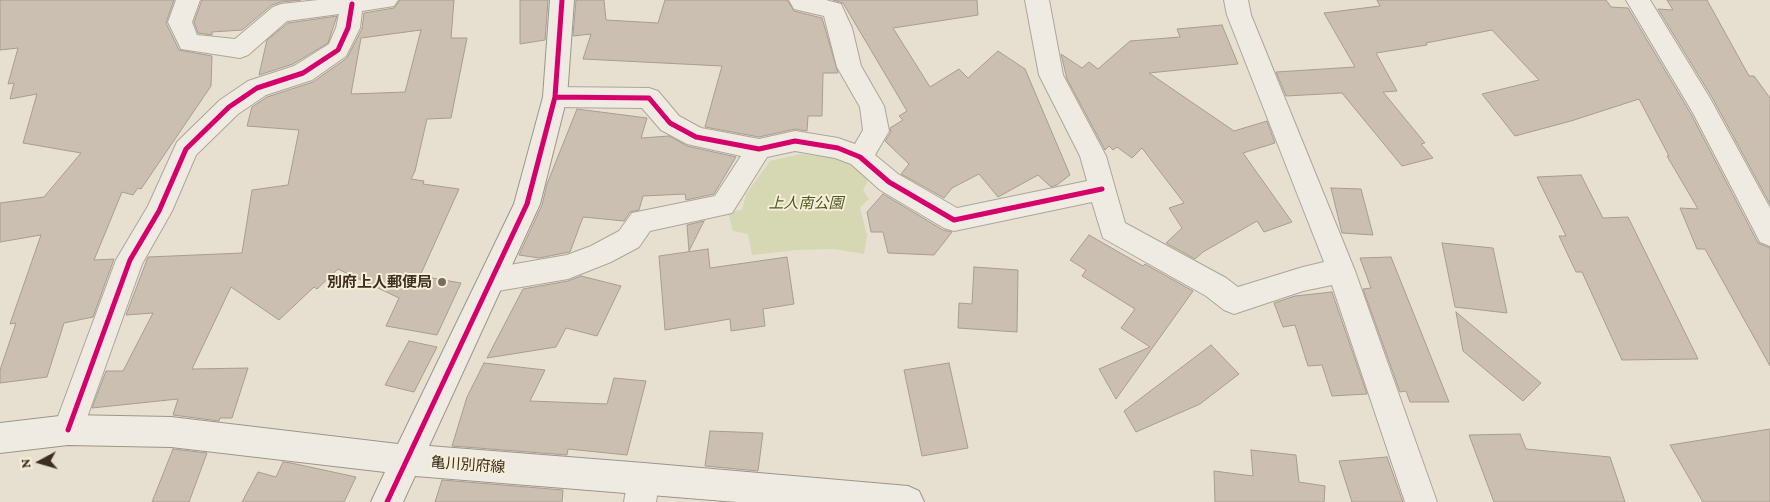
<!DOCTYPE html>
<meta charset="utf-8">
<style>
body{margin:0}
#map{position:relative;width:1770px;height:502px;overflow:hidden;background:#e7e0d1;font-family:"Crimson Pro",serif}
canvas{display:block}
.north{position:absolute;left:15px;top:437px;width:50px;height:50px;-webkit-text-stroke:4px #f7eed8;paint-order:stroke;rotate:264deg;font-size:14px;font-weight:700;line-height:20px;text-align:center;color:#3d2e20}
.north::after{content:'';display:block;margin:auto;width:18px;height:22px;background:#3d2e20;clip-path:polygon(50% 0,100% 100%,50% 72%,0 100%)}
</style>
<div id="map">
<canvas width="1770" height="502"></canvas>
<div class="north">N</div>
</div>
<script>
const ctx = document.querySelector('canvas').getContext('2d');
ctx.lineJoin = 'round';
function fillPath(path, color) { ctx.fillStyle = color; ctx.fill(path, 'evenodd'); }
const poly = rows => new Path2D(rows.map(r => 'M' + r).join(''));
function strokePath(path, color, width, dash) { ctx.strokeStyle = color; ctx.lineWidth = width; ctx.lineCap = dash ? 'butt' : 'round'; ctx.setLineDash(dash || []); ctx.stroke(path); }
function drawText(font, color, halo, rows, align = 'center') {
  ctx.font = font + ' "Crimson Pro","Noto Sans JP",serif'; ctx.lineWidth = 4; ctx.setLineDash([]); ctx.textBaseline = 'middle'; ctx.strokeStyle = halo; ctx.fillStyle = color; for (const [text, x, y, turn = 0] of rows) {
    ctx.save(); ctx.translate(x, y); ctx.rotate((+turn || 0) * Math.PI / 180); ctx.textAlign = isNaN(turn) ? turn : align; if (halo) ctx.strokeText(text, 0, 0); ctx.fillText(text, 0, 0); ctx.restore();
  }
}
fillPath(poly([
 [801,154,838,158,870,176,863,190,869,199,860,207,867,236,864,254,834,249,797,250,752,255,748,234,733,231,728,212,742,210,746,194,770,161]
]), '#d6d7b3');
const building = poly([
 [0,0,174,0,166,23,179,50,212,56,211,86,141,189,138,188,133,195,122,192,94,260,114,259,93,317,64,323,47,377,0,383,0,370,16,323,10,324,41,235,0,242,0,203,44,197,81,153,23,143,37,94,10,99,14,83,8,84,18,48,0,50,0,0],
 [202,0,301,0,281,2,272,5,242,30,212,32,212,35,198,33,194,22,202,0],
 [400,0,454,0,451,38,467,38,451,118,427,119,415,171,411,179,424,181,423,184,459,189,420,276,461,283,437,335,386,326,399,298,338,269,317,289,314,287,279,320,231,287,192,369,248,368,232,418,220,418,219,421,173,415,178,399,92,408,106,371,123,371,153,313,126,315,148,257,242,253,252,190,288,185,299,130,247,126,252,107,267,97,313,82,347,58,362,29,364,13,394,8,400,0],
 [421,30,405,92,351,94,361,38,421,30],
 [520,0,548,0,545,40,520,44,520,0],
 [576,0,604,0,606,20,658,23,665,0,787,0,794,11,822,18,838,73,823,73,822,116,808,116,807,131,795,129,759,137,705,127,722,66,583,59,591,34,573,36,576,0],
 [833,0,977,0,978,15,893,28,930,87,959,69,968,78,998,51,1025,69,1070,175,1057,185,1051,187,1038,175,998,197,979,174,952,188,944,198,901,174,909,164,885,141,891,132,890,128,903,120,899,116,907,111,843,3,833,0],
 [1377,0,1606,0,1611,7,1628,8,1691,114,1758,243,1770,248,1770,366,1705,249,1697,249,1680,208,1698,209,1667,156,1669,156,1639,99,1571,121,1515,136,1482,94,1539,80,1492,30,1426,43,1427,45,1376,53,1397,91,1383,92,1425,143,1421,144,1433,158,1402,166,1342,93,1286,96,1276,72,1355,67,1324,13,1380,6,1377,0],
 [1667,0,1707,0,1749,76,1754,76,1770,98,1770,204,1713,99,1658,9,1673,10,1667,0],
 [337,16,328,43,293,64,259,75,267,40,288,23,337,16],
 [1222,25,1238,64,1149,73,1234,131,1267,121,1275,143,1243,153,1292,222,1264,232,1257,221,1203,252,1195,259,1166,243,1182,228,1169,208,1184,203,1142,148,1132,158,1117,147,1113,150,1109,146,1105,150,1067,79,1061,54,1082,68,1089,62,1098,69,1130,41,1180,37,1177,29,1222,25],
 [577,109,647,118,641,138,669,136,687,146,736,157,714,194,686,200,685,194,643,196,639,210,630,212,624,221,583,217,570,252,539,258,519,255,542,205,547,184,577,109],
 [1581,175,1603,218,1628,217,1698,359,1622,360,1582,272,1576,272,1559,236,1566,236,1537,177,1581,175],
 [1331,188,1361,189,1373,235,1342,233,1331,188],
 [883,194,943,230,952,232,934,255,888,253,883,232,871,232,867,212,883,194],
 [704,221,689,251,687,225,704,221],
 [1089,235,1143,266,1145,264,1193,291,1116,399,1099,369,1150,347,1121,328,1135,309,1082,276,1086,270,1070,260,1089,235],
 [1442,243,1493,248,1507,313,1455,307,1442,243],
 [708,249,710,268,787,257,794,304,763,309,765,326,731,331,730,319,665,330,659,256,708,249],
 [1391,257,1449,402,1410,402,1406,391,1400,392,1363,289,1371,288,1360,258,1391,257],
 [974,267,1018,270,1017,332,958,328,959,303,972,304,974,267],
 [581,276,621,286,597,336,566,328,556,347,487,358,523,289,568,281,581,276],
 [1332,292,1367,394,1332,396,1322,365,1308,366,1295,325,1283,327,1274,303,1295,296,1332,292],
 [1456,312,1541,383,1523,401,1463,351,1456,312],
 [409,341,437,347,414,392,385,385,409,341],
 [1211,345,1239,374,1200,404,1136,432,1124,411,1211,345],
 [484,363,545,370,530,401,607,404,614,378,646,381,627,455,568,449,567,455,452,446,467,397,484,363],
 [949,363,968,448,922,456,904,370,949,363],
 [1770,429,1770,502,1703,502,1670,445,1770,429],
 [710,431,763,433,758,471,705,466,710,431],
 [1520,434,1526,449,1610,457,1625,502,1494,502,1469,435,1520,434],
 [173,449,207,453,189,502,152,502,173,449],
 [1251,450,1296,455,1299,482,1325,486,1324,502,1215,502,1214,471,1253,476,1251,450],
 [1387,457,1403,502,1352,502,1339,461,1387,457],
 [283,462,291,463,356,477,344,502,242,502,258,472,276,477,283,462],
 [442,480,563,490,562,502,435,502,442,480]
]);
fillPath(building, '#cbbfb2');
strokePath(building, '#a89c90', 1);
const street = poly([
 [176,0,200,0,192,22,197,35,235,39,273,7,281,4,318,0,398,0,394,6,362,11,360,28,346,56,312,80,266,95,238,114,196,155,172,211,142,264,79,440,68,445,57,440,53,430,116,260,148,206,177,142,220,100,248,81,294,66,329,44,336,28,339,14,287,21,248,55,240,58,181,49,168,22,176,0],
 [789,0,826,0,841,4,852,28,861,66,884,106,889,131,875,155,898,174,957,208,1087,181,1080,156,1039,75,1025,0,1049,0,1063,75,1106,156,1125,223,1226,278,1238,287,1303,267,1324,262,1227,15,1224,0,1248,0,1251,15,1355,271,1437,502,1405,502,1332,285,1303,291,1234,314,1224,310,1206,296,1103,238,1092,202,954,231,944,228,880,190,851,164,835,158,795,151,767,157,732,213,650,231,639,247,611,262,568,279,492,292,482,289,478,280,482,271,492,268,567,255,591,246,619,231,632,213,715,196,741,156,687,144,661,130,642,108,555,107,546,104,543,97,546,90,555,87,649,88,658,91,679,116,701,128,759,139,795,131,838,138,855,144,863,130,860,107,837,67,824,16,794,9,789,0],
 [1626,0,1650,0,1711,100,1770,208,1770,246,1760,242,1693,113,1626,0],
 [644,463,655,467,660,478,656,502,624,502,628,478,633,467,644,463]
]);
const secondary = poly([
 [550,0,574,0,567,97,540,204,429,446,644,463,908,486,919,491,924,502,737,502,415,476,403,502,371,502,385,472,171,447,68,445,0,453,0,423,68,415,171,417,398,444,514,204,543,97,550,0]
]);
strokePath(street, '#ada599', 2);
strokePath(secondary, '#9c958a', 2);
fillPath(street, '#efebe3');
fillPath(secondary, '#efebe3');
strokePath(poly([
 [555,97,649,98,670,123,696,137,759,149,795,141,838,148,860,157,889,182,954,220,1102,189],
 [68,430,130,260,159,211,186,149,229,107,257,88,303,73,338,50,348,28,352,4],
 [387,502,527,204,555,97,562,0]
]), '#d6006c', 5);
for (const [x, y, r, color] of [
 [442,282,5,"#786c5e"]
]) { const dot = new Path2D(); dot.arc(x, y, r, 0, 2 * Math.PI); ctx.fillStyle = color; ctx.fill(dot); strokePath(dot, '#f7eed8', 2); }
drawText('italic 15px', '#4d5a26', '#f7eed8', [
 ["上人南公園",806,203]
]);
drawText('bold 15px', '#3d2e20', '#f7eed8', [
 ["別府上人郵便局",432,282]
], 'right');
drawText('15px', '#3d2e20', '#f7eed8', [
 ["亀川別府線",468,465,4]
]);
</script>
